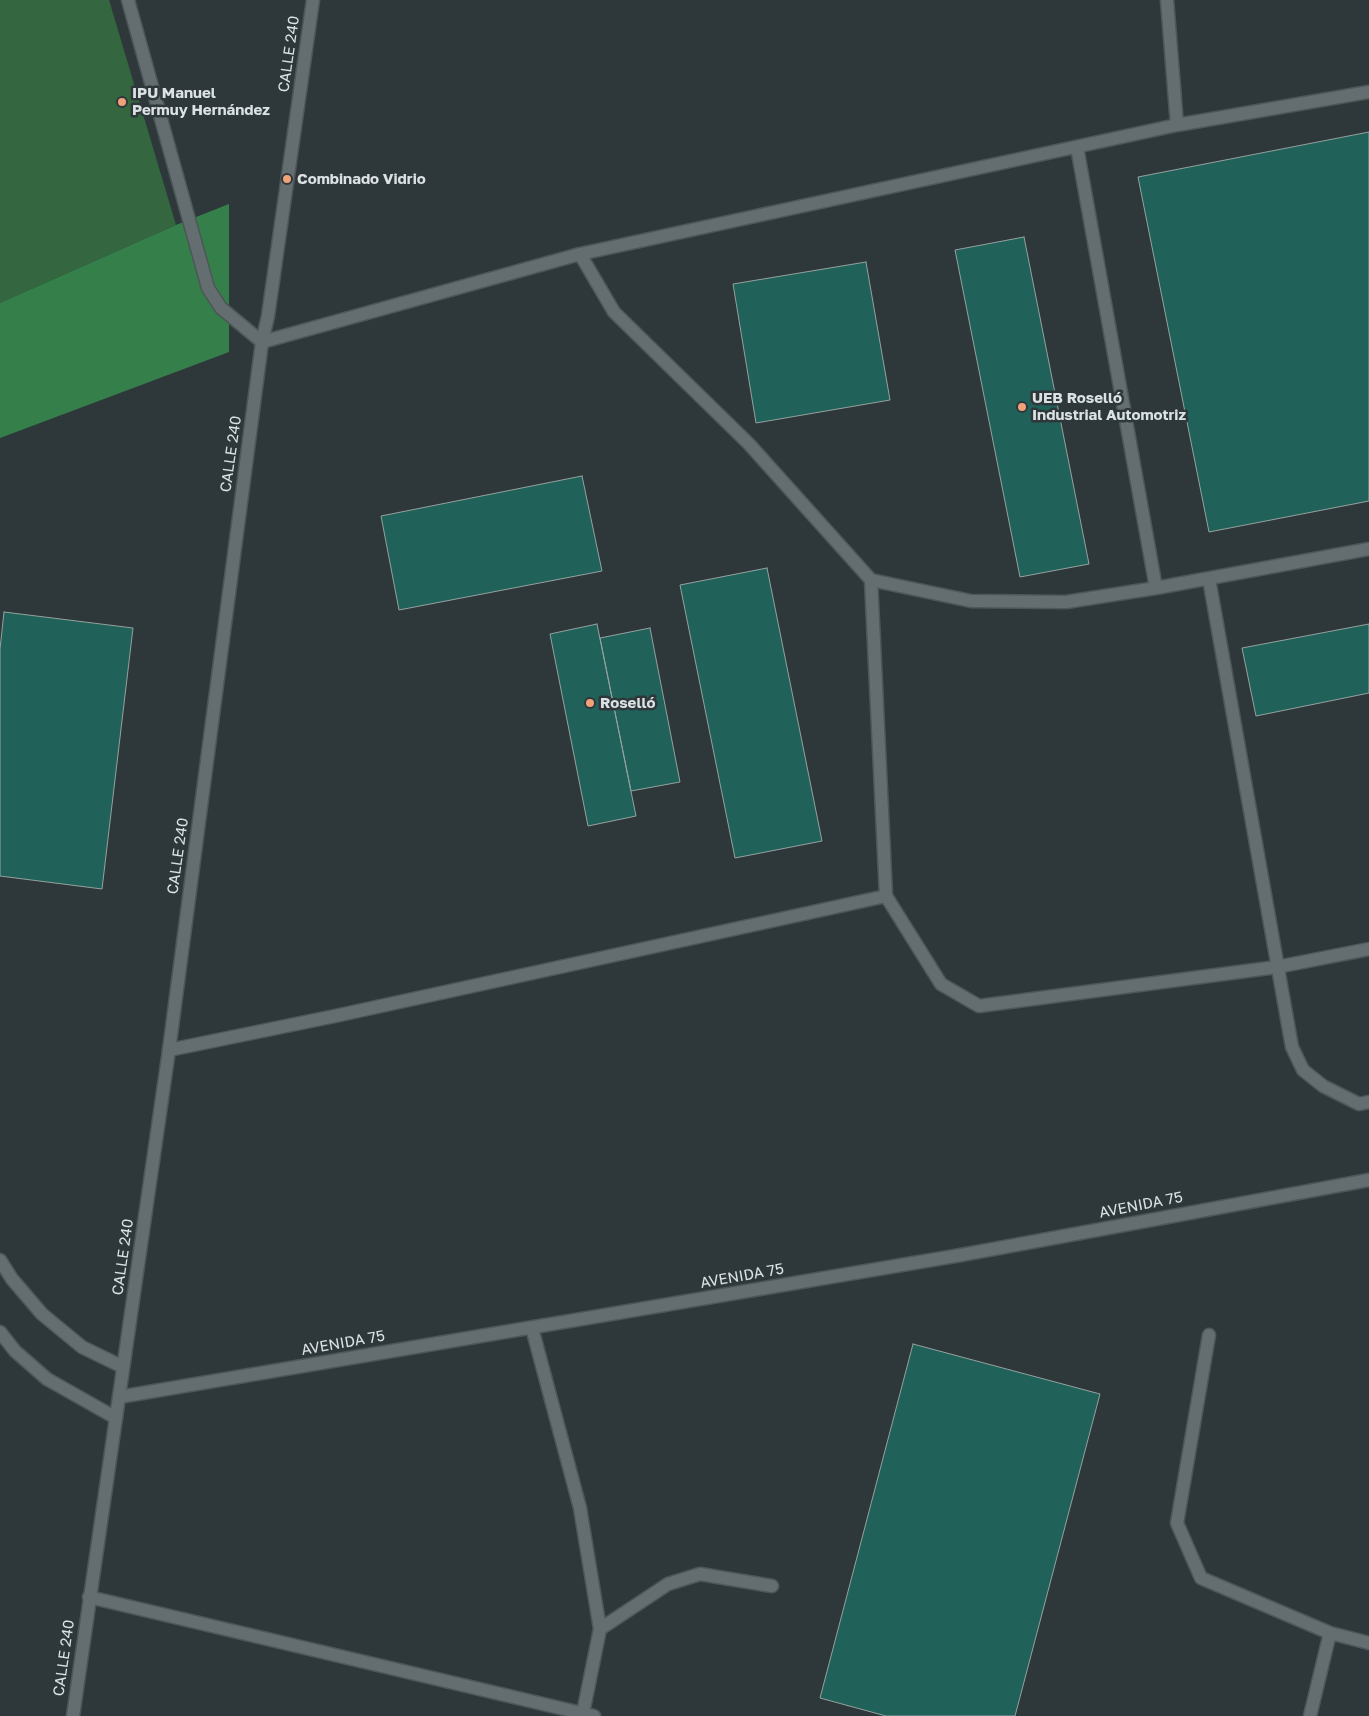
<!DOCTYPE html>
<meta charset="utf-8">
<style>
body{margin:0}
canvas{display:block;background:#2e383b}
</style>
<canvas width="1369" height="1716"></canvas>
<script>
const ctx = document.querySelector('canvas').getContext('2d');
ctx.lineJoin = 'round';
function fillPath(path, color) { ctx.fillStyle = color; ctx.fill(path, 'evenodd'); }
const poly = rows => new Path2D(rows.map(r => 'M' + r).join(''));
function strokePath(path, color, width, dash) { ctx.strokeStyle = color; ctx.lineWidth = width; ctx.lineCap = dash ? 'butt' : 'round'; ctx.setLineDash(dash || []); ctx.stroke(path); }
function drawText(font, color, halo, rows, align = 'center') {
  ctx.font = font + ' "Golos Text",sans-serif'; ctx.lineWidth = 5; ctx.setLineDash([]); ctx.textBaseline = 'middle'; ctx.strokeStyle = halo; ctx.fillStyle = color; for (const [text, x, y, turn = 0] of rows) {
    ctx.save(); ctx.translate(x, y); ctx.rotate((+turn || 0) * Math.PI / 180); ctx.textAlign = isNaN(turn) ? turn : align; if (halo) ctx.strokeText(text, 0, 0); ctx.fillText(text, 0, 0); ctx.restore();
  }
}
fillPath(poly([
 [0,0,109,0,176,225,0,303]
]), '#346640');
fillPath(poly([
 [229,204,229,352,0,438,0,303,176,225]
]), '#35804a');
const building = poly([
 [1369,132,1369,501,1209,532,1138,177,1369,132],
 [1024,237,1089,564,1020,577,955,250,1024,237],
 [866,262,890,400,756,423,733,284,866,262],
 [582,476,602,571,399,610,381,516,582,476],
 [767,568,822,841,735,858,680,585,767,568],
 [4,612,133,628,102,889,0,876,0,649,4,612],
 [597,624,636,816,588,826,550,634,597,624],
 [1369,624,1369,693,1256,716,1242,648,1369,624],
 [650,628,680,782,631,791,600,638,650,628],
 [913,1344,1100,1394,1015,1716,886,1716,820,1698,913,1344]
]);
fillPath(building, '#20625a');
strokePath(building, '#95a19f', 1);
const service = poly([
 [128,0,208,288,221,308,262,342,580,254,1177,125,1369,92],
 [1167,0,1177,125],
 [1077,147,1156,588],
 [580,254,614,312,749,444,871,580,971,601,1066,602,1156,588,1369,549],
 [1209,579,1292,1047,1303,1070,1323,1086,1359,1104,1369,1102],
 [871,580,886,896,941,984,979,1006,1277,967,1369,949],
 [169,1050,335,1016,886,896],
 [0,1260,12,1279,42,1314,82,1347,123,1367],
 [532,1328,580,1508,600,1629,583,1713],
 [0,1332,15,1351,47,1379,116,1418],
 [1209,1335,1177,1523,1201,1578,1330,1633],
 [600,1629,668,1584,700,1574,772,1586],
 [1310,1716,1330,1633,1369,1643]
]);
const minor = poly([
 [119,1397,961,1255,1369,1180],
 [89,1597,594,1716]
]);
const secondary = poly([
 [73,1716,169,1050,262,342,268,316,313,0]
]);
strokePath(service, '#4d5658', 15);
strokePath(minor, '#4d5658', 15);
strokePath(secondary, '#4d5658', 15);
strokePath(service, '#646e71', 12);
strokePath(minor, '#646e71', 12);
strokePath(secondary, '#646e71', 12);
for (const [x, y, r, color] of [
 [122,102,5,"#f0a279"],
 [287,179,5,"#f0a279"],
 [1022,407,5,"#f0a279"],
 [590,703,5,"#f0a279"]
]) { const dot = new Path2D(); dot.arc(x, y, r, 0, 2 * Math.PI); ctx.fillStyle = color; ctx.fill(dot); strokePath(dot, '#2e383b', 2); }
drawText('15px', '#dce2e4', '#2e383b', [
 ["CALLE 240",289,54,-82],
 ["CALLE 240",231,454,-82],
 ["CALLE 240",178,856,-82],
 ["AVENIDA 75",1141,1205,-11],
 ["CALLE 240",123,1257,-82],
 ["AVENIDA 75",742,1276,-10],
 ["AVENIDA 75",343,1343,-10],
 ["CALLE 240",64,1658,-82]
]);
drawText('bold 15px', '#dce2e4', '#2e383b', [
 ["IPU Manuel",132,93],
 ["Permuy Hernández",132,110],
 ["Combinado Vidrio",297,179],
 ["UEB Roselló",1032,398],
 ["Industrial Automotriz",1032,415],
 ["Roselló",600,703]
], 'left');
</script>
